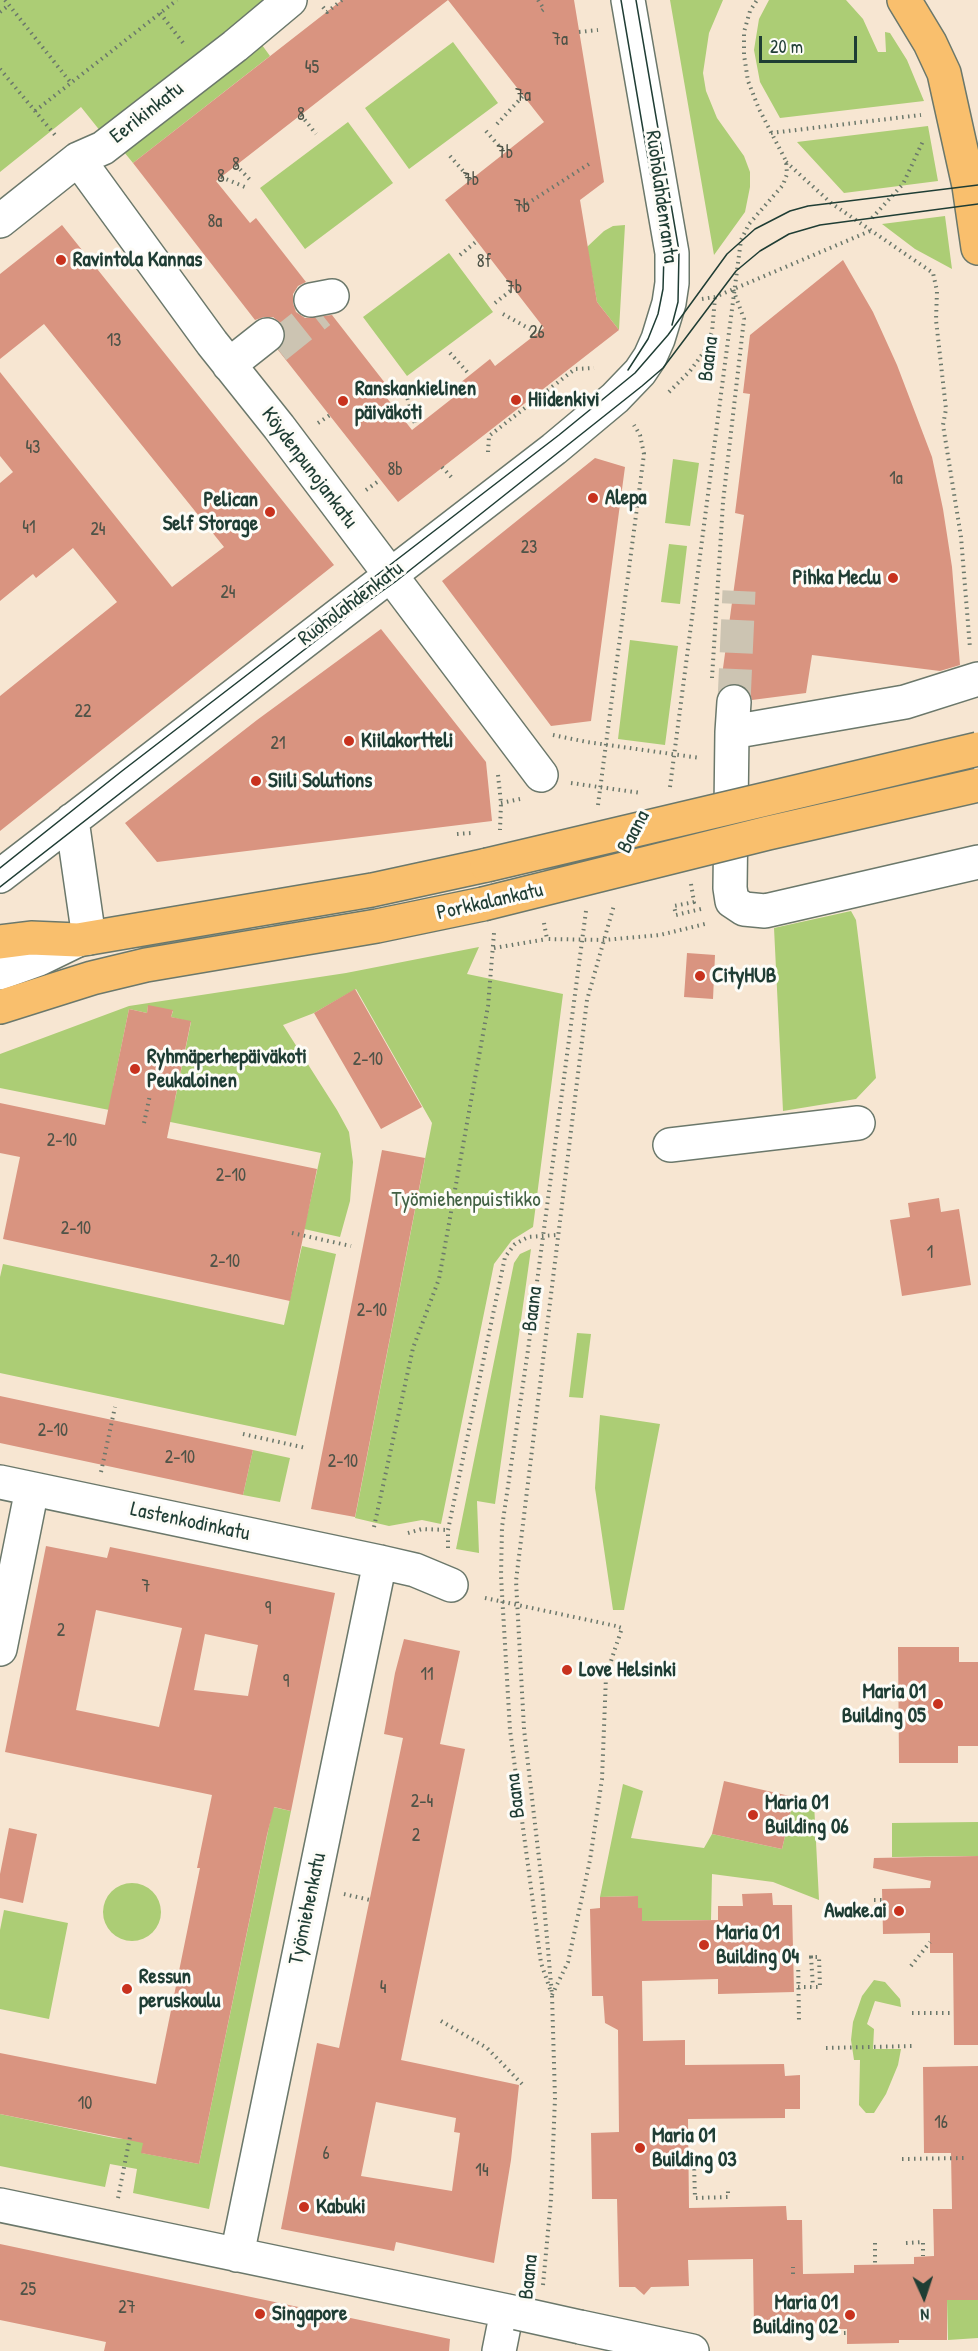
<!DOCTYPE html>
<meta charset="utf-8">
<style>
body{margin:0}
#map{position:relative;width:978px;height:2351px;overflow:hidden;background:#f7e6d2;font-family:"Patrick Hand",sans-serif}
canvas{display:block}
.north{position:absolute;left:894px;top:2267px;width:60px;height:60px;-webkit-text-stroke:4px #fdfcf7;paint-order:stroke;rotate:177deg;font-size:16px;font-weight:700;line-height:24px;text-align:center;color:#1f3d34}
.north::after{content:'';display:block;margin:auto;width:21px;height:27px;background:#1f3d34;clip-path:polygon(50% 0,100% 100%,50% 72%,0 100%)}
.scale{position:absolute;left:759px;top:36px;width:98px;height:27px;box-sizing:border-box;border:3px solid #1f3d34;border-top:0;padding-left:8px;font-size:18px;line-height:21px;white-space:nowrap;color:#1f3d34;-webkit-text-stroke:4px #fdfcf7;paint-order:stroke}
</style>
<div id="map">
<canvas width="978" height="2351"></canvas>
<div class="north">N</div>
<div class="scale">20 m</div>
</div>
<script>
const ctx = document.querySelector('canvas').getContext('2d');
ctx.lineJoin = 'round';
function fillPath(path, color) { ctx.fillStyle = color; ctx.fill(path, 'evenodd'); }
const poly = rows => new Path2D(rows.map(r => 'M' + r).join(''));
function strokePath(path, color, width, dash) { ctx.strokeStyle = color; ctx.lineWidth = width; ctx.lineCap = dash ? 'butt' : 'round'; ctx.setLineDash(dash || []); ctx.stroke(path); }
function drawText(font, color, halo, rows, align = 'center') {
  ctx.font = font + ' "Patrick Hand",sans-serif'; ctx.lineWidth = 6; ctx.setLineDash([]); ctx.textBaseline = 'middle'; ctx.strokeStyle = halo; ctx.fillStyle = color; for (const [text, x, y, turn = 0] of rows) {
    ctx.save(); ctx.translate(x, y); ctx.rotate((+turn || 0) * Math.PI / 180); ctx.textAlign = isNaN(turn) ? turn : align; if (halo) ctx.strokeText(text, 0, 0); ctx.fillText(text, 0, 0); ctx.restore();
  }
}
fillPath(poly([
 [0,0,267,0,101,132,81,107,0,172],
 [670,0,723,0,709,33,703,73,706,91,717,118,744,156,750,172,750,187,745,212,714,255],
 [769,0,846,0,863,19,878,52,886,52,885,32,890,33,907,60,924,101,780,118,760,82,754,50,759,19],
 [453,42,498,103,409,169,365,108],
 [262,45,270,56,133,163,124,152],
 [348,122,393,183,305,249,260,188],
 [928,126,938,181,844,193,797,142],
 [945,216,952,269,915,249,882,224],
 [625,225,619,330,597,302,587,247,604,231,613,226],
 [449,253,493,312,407,376,363,317],
 [673,459,699,463,690,526,665,523],
 [669,544,687,546,680,604,661,602],
 [630,640,678,646,665,745,618,739],
 [851,911,856,920,876,1078,856,1099,783,1111,774,928],
 [479,947,467,974,563,994,533,1227,512,1240,494,1264,441,1524,422,1520,389,1526,355,1518,432,1123,356,989,314,1013,283,1025,337,1110,349,1132,353,1162,350,1201,340,1237,304,1229,321,1153,151,1118,175,1100,191,1022,171,1017,173,1011,148,1006,147,1013,129,1009,113,1087,134,1115,0,1088,0,1054,129,1006,346,973],
 [302,1246,336,1254,296,1436,0,1373,0,1277,3,1264,284,1325],
 [531,1249,495,1504,477,1501,479,1553,456,1549,514,1263,520,1254],
 [577,1333,591,1334,583,1398,569,1397],
 [600,1415,660,1424,624,1610,613,1610,595,1488],
 [253,1450,290,1458,280,1502,243,1495],
 [623,1784,643,1791,631,1838,704,1848,712,1834,782,1849,794,1797,814,1803,819,1900,773,1882,712,1874,711,1920,642,1921,642,1908,638,1908,638,1896,600,1897],
 [273,1807,291,1811,209,2209,133,2193,137,2169,110,2164,105,2187,0,2166,0,2114,114,2138,144,2141,142,2153,199,2164],
 [978,1822,978,1856,892,1857,892,1823],
 '103 1912a29 29 0 1 1 58 0a29 29 0 1 1-58 0Z',
 [4,1910,68,1923,49,2019,0,2009,0,1930],
 [874,1980,885,1982,900,1999,901,2007,875,2001,867,2024,874,2029,873,2049,901,2049,898,2065,886,2094,874,2113,866,2113,859,2105,860,2060,854,2060,851,2040,853,2022,862,1996],
 [947,2300,978,2300,978,2338,948,2340]
]), '#accd75');
fillPath(poly([
 [342,0,574,0,604,182,580,200,597,302,619,330,398,502,278,350,285,341,285,332,282,324,273,317,264,317,255,320,133,163],
 [448,0,544,122,445,200,544,328,495,366,490,359,455,387,459,393,412,430,379,388,385,383,332,315,305,318,296,312,293,303,293,294,298,286,306,282,256,218,250,223,216,181],
 [62,225,334,565,0,831,0,696,117,602,73,548,36,578,33,574,0,601,0,483,13,472,0,456,0,372,172,587,224,547,44,324,0,359,0,274],
 [843,260,873,312,897,365,932,457,943,509,952,567,960,665,940,671,812,655,806,693,752,700,750,693,745,687,736,683,726,685,720,690,744,515,735,513,750,394,743,393,750,335],
 [595,458,625,467,591,721,551,726,442,581],
 [381,629,486,762,492,821,157,862,125,823,257,720],
 [687,953,715,955,713,999,684,997],
 [355,989,422,1107,381,1129,314,1013],
 [148,1005,173,1010,171,1017,191,1021,167,1138,317,1169,290,1301,3,1239,20,1157,0,1153,0,1103,105,1125,129,1009,147,1013],
 [382,1150,425,1158,355,1517,311,1509],
 [939,1198,941,1212,959,1209,971,1285,902,1296,890,1220,910,1217,908,1203],
 [0,1396,253,1450,243,1495,0,1443],
 [46,1546,107,1558,110,1547,335,1593,291,1811,274,1807,267,1835,199,2164,141,2153,143,2143,0,2114,0,2053,156,2084,200,1868,197,1868,212,1795,5,1752],
 [96,1610,182,1628,159,1727,76,1710],
 [205,1634,258,1645,248,1696,194,1690],
 [404,1639,460,1651,440,1744,465,1749,401,2060,519,2085,511,2160,494,2263,396,2242,394,2251,281,2229,317,2043,339,2048,403,1738,384,1734,395,1673],
 [376,2102,456,2118,454,2132,460,2133,452,2191,361,2176],
 [898,1647,959,1647,959,1662,978,1662,978,1746,958,1746,958,1763,899,1763],
 [724,1781,794,1797,782,1849,712,1834],
 [9,1828,37,1834,23,1903,0,1898,0,1874],
 [978,1856,978,2045,954,2045,953,1953,930,1953,930,1933,883,1934,882,1889,930,1888,931,1881,873,1868,874,1858],
 [772,1893,773,1905,792,1905,794,1992,718,1994,718,1979,642,1981,643,2041,685,2040,685,2065,784,2064,785,2076,800,2075,800,2109,785,2109,785,2118,688,2119,689,2208,786,2206,787,2220,802,2220,803,2274,854,2273,854,2265,914,2264,914,2257,934,2256,933,2209,952,2209,951,2153,924,2153,923,2067,978,2066,978,2300,947,2300,947,2340,899,2340,899,2343,847,2344,847,2329,754,2330,753,2259,688,2260,689,2286,651,2287,644,2295,635,2287,619,2287,617,2199,592,2199,591,2133,619,2132,618,2030,605,2023,603,1996,592,1996,590,1909,600,1908,600,1897,638,1896,638,1908,642,1908,642,1921,718,1920,718,1906,743,1906,742,1894],
 [0,2244,450,2339,449,2351,104,2351,106,2342,0,2320]
]), '#d99480');
strokePath(poly([
 [276,347,320,312],
 [734,702,739,591]
]), '#ccc4b2', 33, [33, 16]);
const minor = poly([
 [78,159,212,343,279,427,541,775],
 [0,221,78,159,103,148,235,46,290,0],
 [311,300,332,296],
 [229,365,267,335],
 [978,679,905,702,732,732,730,888,732,901,744,909,765,911,978,862],
 [732,732,734,702],
 [72,820,89,938],
 [0,876,554,449,615,398,640,372,650,357,658,339,669,303,672,283,672,253,628,0],
 [0,973,39,959,78,940],
 [670,1145,858,1123],
 [0,1482,380,1562,415,1570,451,1585],
 [0,1649,32,1489],
 [0,2205,517,2313],
 [237,2255,380,1562],
 [580,2327,692,2351],
 [499,2351,507,2311]
]);
const major = poly([
 [904,0,930,43,944,73,969,186,978,248],
 [0,942,31,938,78,940,372,890,487,865],
 [0,1007,92,978,146,965,377,926,483,904]
]);
strokePath(minor, '#6b786b', 36);
strokePath(major, '#6b786b', 36);
strokePath(poly([
 [5,0,71,83],
 [538,0,544,9,539,13],
 [323,7,327,12,342,0],
 [0,12,9,5],
 [160,13,184,44],
 [579,32,598,30],
 [0,69,55,135],
 [35,111,177,0],
 [301,115,316,134],
 [497,124,523,96],
 [486,131,505,153],
 [771,133,921,115],
 [450,156,471,180],
 [786,162,831,203,933,273,937,291,936,320,946,409,943,425,961,537,970,648],
 [236,165,252,182],
 [221,177,245,187],
 [522,207,589,164],
 [872,218,903,184,923,141],
 [460,255,477,241],
 [702,299,715,297,870,231],
 [495,303,514,288],
 [503,314,537,333],
 [450,353,470,375],
 [404,387,416,427],
 [669,392,690,371,704,352,712,332,715,298],
 [318,423,330,415],
 [488,452,489,436,575,369,594,368],
 [442,467,454,480],
 [366,490,380,480],
 [712,678,723,502,744,319,733,289],
 [553,735,587,742,700,758],
 [498,775,501,803,500,830],
 [571,783,641,793],
 [670,787,741,240,749,224,783,185,787,174,786,161,759,109,748,81,744,55,744,32,750,11,757,0],
 [501,803,520,799],
 [598,805,644,454,640,435,634,425],
 [457,834,472,833],
 [691,884,694,902,674,906,676,915,701,909],
 [544,923,547,939,604,940,660,935,709,923],
 [494,948,547,939],
 [144,1123,150,1095],
 [292,1233,351,1246],
 [243,1434,306,1448],
 [101,1472,115,1407],
 [374,1527,413,1348,439,1279,488,1006,494,933],
 [408,1533,422,1529,448,1530],
 [448,1548,448,1530,505,1257,515,1244,528,1237,557,1235],
 [344,1894,370,1900],
 [874,1900,883,1900],
 [845,1912,883,1912],
 [798,1952,799,2023],
 [811,1957,813,1987],
 [911,1966,930,1942],
 [798,1987,820,1987,819,1957,811,1957,811,1952],
 [550,1989,541,1963,510,1730,501,1576,502,1527,528,1350,586,911],
 [552,1995,568,1962,590,1860,602,1779,606,1676,622,1628,616,1626],
 [912,2013,954,2013],
 [441,2021,487,2048,523,2085],
 [826,2048,913,2046],
 [902,2159,964,2158],
 [688,2163,728,2161],
 [694,2163,695,2198,728,2197,728,2189],
 [118,2198,130,2137],
 [875,2243,875,2265],
 [906,2243,923,2242,923,2256],
 [793,2274,793,2267],
 [543,2285,551,2199,555,2098,552,1995,543,1893,524,1729,516,1581,587,1000,614,905],
 [814,2334,847,2333]
]), '#6b786b', 4, [1.5, 4.5]);
strokePath(minor, '#fff', 33);
strokePath(major, '#f9bf6d', 33);
strokePath(poly([
 [621,0,664,253,663,289,658,314,648,339,628,370],
 [636,0,679,251,678,302,672,325],
 [0,868,122,771,559,435,635,373,668,335,727,254,755,229,790,211,808,206,978,185],
 [0,887,354,611,395,582,642,386,663,368,736,271,760,251,789,234,820,225,978,204]
]), '#1f3d34', 1.5);
const minorBridge = poly([
 [517,2313,580,2327]
]);
const majorBridge = poly([
 [487,865,978,749],
 [483,904,768,833,978,785]
]);
strokePath(minorBridge, '#6b786b', 36, []);
strokePath(majorBridge, '#6b786b', 36, []);
strokePath(poly([
 [485,1598,616,1626]
]), '#6b786b', 4, [1.5, 4.5]);
strokePath(minorBridge, '#fff', 33);
strokePath(majorBridge, '#f9bf6d', 33);
for (const [x, y, r, color] of [
 [61,260,6,"#c8321e"],
 [516,400,6,"#c8321e"],
 [343,401,6,"#c8321e"],
 [593,498,6,"#c8321e"],
 [270,512,6,"#c8321e"],
 [893,578,6,"#c8321e"],
 [349,741,6,"#c8321e"],
 [256,781,6,"#c8321e"],
 [700,976,6,"#c8321e"],
 [135,1069,6,"#c8321e"],
 [567,1670,6,"#c8321e"],
 [938,1704,6,"#c8321e"],
 [753,1815,6,"#c8321e"],
 [899,1911,6,"#c8321e"],
 [704,1945,6,"#c8321e"],
 [127,1989,6,"#c8321e"],
 [640,2148,6,"#c8321e"],
 [304,2207,6,"#c8321e"],
 [260,2314,6,"#c8321e"],
 [850,2315,6,"#c8321e"]
]) { const dot = new Path2D(); dot.arc(x, y, r, 0, 2 * Math.PI); ctx.fillStyle = color; ctx.fill(dot); strokePath(dot, '#fdfcf7', 2); }
drawText('18px', '#4e5347', null, [
 ["7a",560,40],
 ["45",312,68],
 ["7a",523,96],
 ["8",301,115],
 ["7b",505,153],
 ["8",236,165],
 ["8",221,177],
 ["7b",471,180],
 ["7b",522,207],
 ["8a",215,222],
 ["8f",484,262],
 ["7b",514,288],
 ["26",537,333],
 ["13",114,341],
 ["43",33,448],
 ["8b",395,470],
 ["1a",896,479],
 ["41",29,528],
 ["24",98,530],
 ["23",529,548],
 ["24",228,593],
 ["22",83,712],
 ["21",278,744],
 ["2-10",368,1060],
 ["2-10",62,1141],
 ["2-10",231,1176],
 ["2-10",76,1229],
 ["1",930,1253],
 ["2-10",225,1262],
 ["2-10",372,1311],
 ["2-10",53,1431],
 ["2-10",180,1458],
 ["2-10",343,1462],
 ["7",146,1587],
 ["9",268,1609],
 ["2",61,1631],
 ["11",427,1675],
 ["9",286,1682],
 ["2-4",422,1802],
 ["2",416,1836],
 ["4",383,1988],
 ["10",85,2104],
 ["16",941,2123],
 ["6",326,2154],
 ["14",482,2171],
 ["25",28,2290],
 ["27",127,2308]
]);
drawText('21px', '#1f3d34', '#fdfcf7', [
 ["Eerikinkatu",147,113,-38],
 ["Ruoholahdenranta",661,197,82],
 ["Baana",709,359,-83],
 ["Köydenpunojankatu",309,468,53],
 ["Ruoholahdenkatu",351,604,-37],
 ["Baana",634,832,-62],
 ["Porkkalankatu",490,902,-13],
 ["Baana",533,1309,-83],
 ["Lastenkodinkatu",190,1522,12],
 ["Baana",516,1796,-97],
 ["Työmiehenkatu",308,1909,-78],
 ["Baana",529,2277,-84]
]);
drawText('bold 21px', '#1f3d34', '#fdfcf7', [
 ["Ravintola Kannas",73,260],
 ["Ranskankielinen",355,389],
 ["päiväkoti",355,413],
 ["Hiidenkivi",528,400],
 ["Alepa",605,498],
 ["Pelican",258,500,"right"],
 ["Self Storage",258,524,"right"],
 ["Pihka Meclu",881,578,"right"],
 ["Kiilakortteli",361,741],
 ["Siili Solutions",268,781],
 ["CityHUB",712,976],
 ["Ryhmäperhepäiväkoti",147,1057],
 ["Peukaloinen",147,1081],
 ["Love Helsinki",579,1670],
 ["Maria 01",926,1692,"right"],
 ["Building 05",926,1716,"right"],
 ["Maria 01",765,1803],
 ["Building 06",765,1827],
 ["Awake.ai",887,1911,"right"],
 ["Maria 01",716,1933],
 ["Building 04",716,1957],
 ["Ressun",139,1977],
 ["peruskoulu",139,2001],
 ["Maria 01",652,2136],
 ["Building 03",652,2160],
 ["Kabuki",316,2207],
 ["Maria 01",838,2303,"right"],
 ["Building 02",838,2327,"right"],
 ["Singapore",272,2314]
], 'left');
drawText('21px', '#426144', '#fdfcf7', [
 ["Työmiehenpuistikko",466,1200]
]);
</script>
